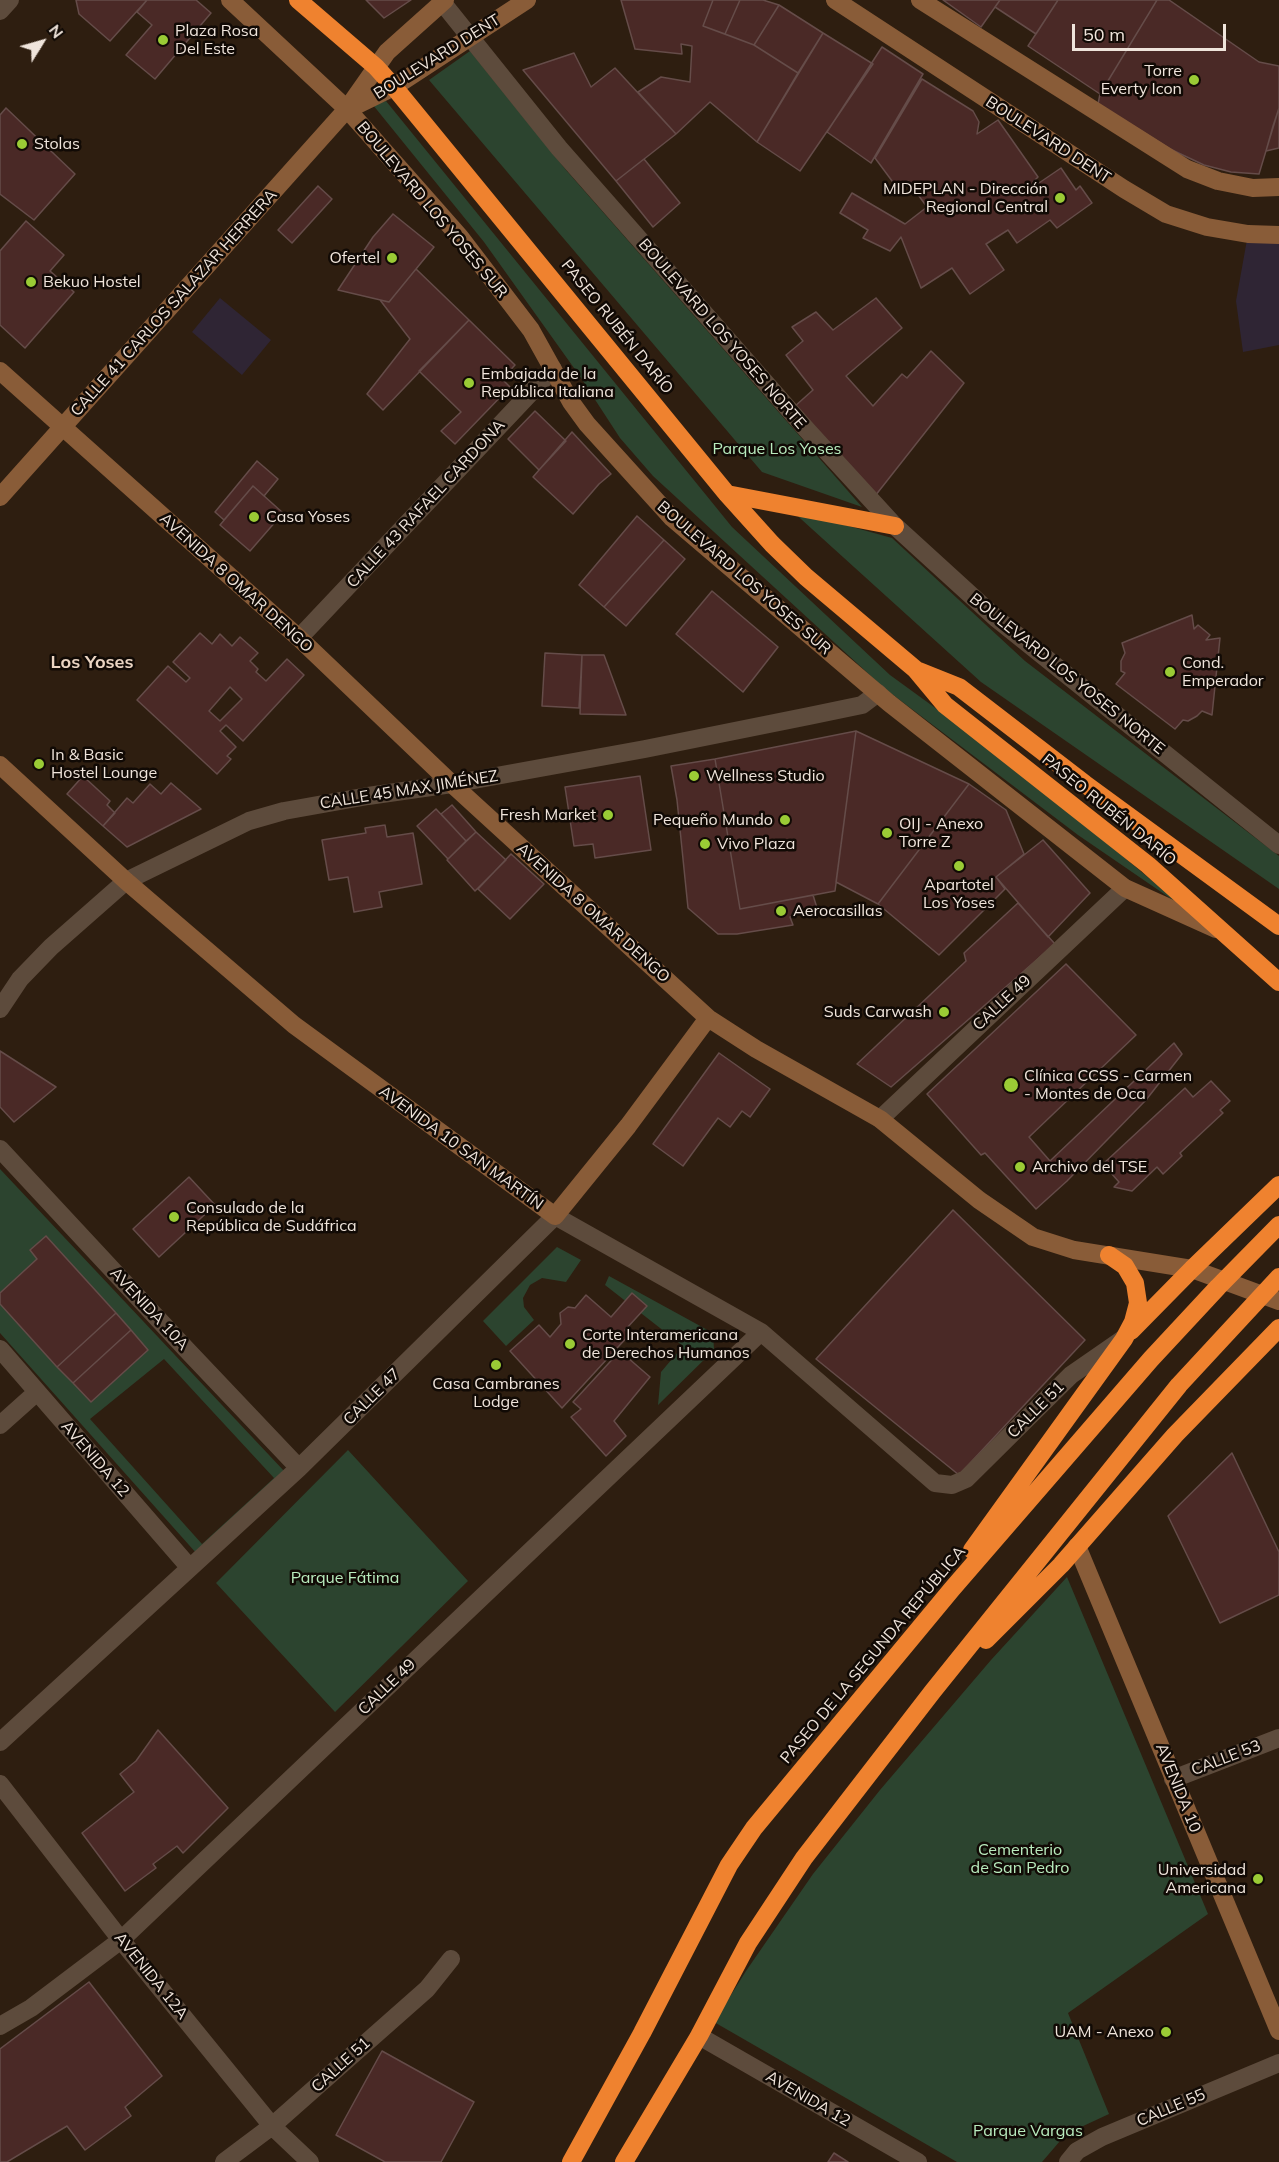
<!DOCTYPE html>
<meta charset="utf-8">
<style>
body{margin:0}
#map{position:relative;width:1279px;height:2162px;overflow:hidden;background:#2e1e10;font-family:Mulish,sans-serif}
canvas{display:block}
.north{position:absolute;left:12px;top:12px;width:60px;height:60px;-webkit-text-stroke:4px #110a05;paint-order:stroke;rotate:53deg;font-size:16px;font-weight:700;line-height:24px;text-align:center;color:#efe4db}
.north::after{content:'';display:block;margin:auto;width:21px;height:27px;background:#efe4db;clip-path:polygon(50% 0,100% 100%,50% 72%,0 100%)}
.scale{position:absolute;left:1072px;top:24px;width:154px;height:27px;box-sizing:border-box;border:3px solid #efe4db;border-top:0;padding-left:8px;font-size:18px;line-height:21px;white-space:nowrap;color:#efe4db;-webkit-text-stroke:4px #110a05;paint-order:stroke}
</style>
<div id="map">
<canvas width="1279" height="2162"></canvas>
<div class="north">N</div>
<div class="scale">50 m</div>
</div>
<script>
const ctx = document.querySelector('canvas').getContext('2d');
ctx.lineJoin = 'round';
function fillPath(path, color) { ctx.fillStyle = color; ctx.fill(path, 'evenodd'); }
const poly = rows => new Path2D(rows.map(r => 'M' + r).join(''));
function strokePath(path, color, width, dash) { ctx.strokeStyle = color; ctx.lineWidth = width; ctx.lineCap = dash ? 'butt' : 'round'; ctx.setLineDash(dash || []); ctx.stroke(path); }
function drawText(font, color, halo, rows, align = 'center') {
  ctx.font = font + ' Mulish,sans-serif'; ctx.lineWidth = 5; ctx.setLineDash([]); ctx.textBaseline = 'middle'; ctx.strokeStyle = halo; ctx.fillStyle = color; for (const [text, x, y, turn = 0] of rows) {
    ctx.save(); ctx.translate(x, y); ctx.rotate((+turn || 0) * Math.PI / 180); ctx.textAlign = isNaN(turn) ? turn : align; if (halo) ctx.strokeText(text, 0, 0); ctx.fillText(text, 0, 0); ctx.restore();
  }
}
fillPath(poly([
 [1279,232,1279,345,1243,352,1236,301,1248,234],
 [220,298,271,340,242,375,192,332]
]), '#2f2534');
fillPath(poly([
 [470,51,566,170,862,507,762,472,429,80],
 [386,101,732,527,890,675,1011,763,1186,909,1078,835,884,688,653,476,620,438,579,375,484,242,373,105],
 [791,510,892,538,1025,661,1279,856,1279,889,981,682],
 [0,1169,285,1472,197,1554,0,1333],
 [164,1359,274,1478,202,1544,90,1419],
 [557,1247,581,1260,566,1282,542,1278,530,1285,523,1298,524,1307,534,1320,506,1346,483,1321],
 [609,1276,713,1333,714,1350,658,1405,661,1372,683,1346,605,1285],
 [348,1450,468,1581,335,1712,216,1583],
 [1067,1577,1208,1914,1068,2013,1109,2114,1066,2134,1042,2162,957,2162,714,2022,746,1971,813,1874,880,1790,991,1660]
]), '#2c442f');
const building = poly([
 [76,0,147,0,110,41,79,14,76,0],
 [147,0,196,0,211,13,155,79,126,55,152,25,137,12,147,0],
 [366,0,411,0,384,18,366,0],
 [621,0,713,0,703,26,754,45,798,73,757,142,710,102,676,134,638,92,661,77,690,82,692,46,681,44,682,54,635,49,621,0],
 [713,0,740,0,725,34,703,26,713,0],
 [740,0,763,0,779,5,754,45,725,34,740,0],
 [943,0,1000,0,981,27,943,0],
 [1000,0,1058,0,1036,34,995,7,1000,0],
 [1058,0,1157,0,1100,94,1028,46,1058,0],
 [1157,0,1169,0,1259,62,1279,66,1279,108,1259,174,1231,172,1204,165,1170,149,1098,104,1100,94,1157,0],
 [779,5,823,33,798,73,754,45,779,5],
 [823,33,873,64,800,171,757,142,823,33],
 [882,47,923,74,871,163,827,132,882,47],
 [574,53,591,87,615,68,676,134,616,181,523,70,574,53],
 [922,79,973,111,979,122,977,134,998,120,1038,177,1033,182,1036,185,1061,168,1076,190,1080,186,1092,203,1057,228,1050,220,1017,243,1008,230,986,244,1004,270,970,294,952,268,921,288,901,237,890,251,863,238,868,230,840,213,852,193,905,224,927,207,908,181,898,189,875,158,922,79],
 [6,108,75,174,34,220,0,194,0,115,6,108],
 [1279,108,1279,148,1266,151,1273,126,1279,108],
 [644,159,680,203,653,227,616,181,644,159],
 [318,186,332,199,292,243,278,230,318,186],
 [393,214,434,247,389,302,338,290,373,237,393,214],
 [26,221,64,255,50,271,74,292,25,348,0,325,0,251,26,221],
 [416,269,469,320,383,410,367,394,410,339,380,300,389,302,416,269],
 [876,298,902,328,846,376,873,406,902,374,907,378,931,351,964,383,875,496,794,407,813,390,786,355,803,341,792,327,816,312,833,330,876,298],
 [469,320,515,365,502,379,510,387,455,444,441,431,461,412,419,371,469,320],
 [535,411,566,441,539,470,508,439,535,411],
 [572,432,611,474,599,484,573,514,533,477,572,432],
 [257,461,278,479,264,496,253,486,224,520,215,512,257,461],
 [253,486,283,513,250,551,220,525,253,486],
 [637,516,664,540,604,607,579,585,637,516],
 [664,540,685,559,626,626,604,607,664,540],
 [712,591,778,647,743,692,676,634,712,591],
 [1192,615,1194,629,1198,625,1210,635,1206,640,1220,638,1212,715,1202,711,1197,716,1188,721,1183,720,1175,729,1116,684,1125,673,1121,671,1121,661,1125,653,1122,643,1192,615],
 [200,633,212,644,220,634,232,646,240,637,258,653,250,661,258,669,256,672,266,681,287,659,304,675,243,741,226,725,220,731,236,747,227,756,231,759,217,774,137,700,168,666,186,682,190,678,173,662,200,633],
 [230,687,242,699,220,721,209,711,230,687],
 [545,653,582,655,579,708,542,706,545,653],
 [582,655,604,655,626,715,580,714,582,655],
 [856,731,969,784,878,904,836,882,856,731],
 [856,731,835,891,740,909,715,759,856,731],
 [715,759,740,909,813,895,817,908,790,917,793,925,737,934,718,934,688,908,677,800,671,766,715,759],
 [83,776,110,801,107,805,115,813,103,826,67,794,83,776],
 [640,776,651,850,595,858,593,844,574,846,565,787,640,776],
 [171,783,201,809,127,847,103,826,127,798,133,803,150,784,161,794,171,783],
 [969,784,1006,810,1024,854,996,877,1005,889,939,955,878,904,969,784],
 [452,805,476,832,466,841,441,814,452,805],
 [436,809,466,841,448,859,417,826,436,809],
 [385,825,387,837,413,833,422,884,379,892,382,907,354,912,348,877,329,880,322,840,366,833,365,828,385,825],
 [476,832,506,860,475,891,447,860,476,832],
 [1043,840,1090,893,1048,937,996,877,1043,840],
 [511,854,544,884,510,919,478,889,511,854],
 [1018,903,1055,944,891,1087,857,1064,966,961,964,953,1018,903],
 [1066,964,1136,1035,1029,1137,1050,1161,1174,1043,1182,1054,1146,1100,1067,1181,1036,1209,985,1153,981,1155,927,1094,1066,964],
 [0,1051,56,1087,14,1122,0,1107,0,1051],
 [719,1053,770,1089,750,1117,742,1111,730,1127,718,1118,683,1166,653,1144,719,1053],
 [1211,1081,1230,1101,1220,1110,1223,1113,1180,1153,1182,1156,1163,1174,1157,1167,1132,1191,1114,1187,1119,1182,1103,1164,1185,1088,1193,1097,1211,1081],
 [189,1177,215,1205,159,1257,133,1229,189,1177],
 [953,1210,1085,1340,959,1475,816,1359,953,1210],
 [46,1236,116,1313,57,1367,0,1304,0,1293,37,1259,30,1250,46,1236],
 [632,1293,647,1306,625,1330,630,1334,562,1408,510,1351,539,1325,550,1337,561,1324,560,1313,568,1307,575,1308,586,1295,611,1317,632,1293],
 [116,1313,131,1330,73,1383,57,1367,116,1313],
 [131,1330,148,1350,91,1402,73,1383,131,1330],
 [620,1351,650,1377,614,1421,626,1436,606,1456,571,1417,581,1409,573,1402,620,1351],
 [1232,1453,1279,1552,1279,1595,1220,1623,1168,1516,1232,1453],
 [158,1730,228,1808,183,1853,177,1846,153,1864,156,1868,125,1891,82,1833,134,1792,120,1774,136,1761,158,1730],
 [89,1982,162,2076,125,2107,131,2116,85,2150,67,2126,7,2162,0,2162,0,2049,89,1982],
 [382,2051,474,2102,441,2162,385,2162,336,2135,382,2051],
 [834,2153,848,2162,828,2162,834,2153]
]);
fillPath(building, '#4a2926');
strokePath(building, '#654c49', 1.5);
strokePath(poly([
 [442,2,559,148,807,430,895,526,997,619,1279,845],
 [0,11,10,0],
 [299,638,553,369],
 [0,1009,20,979,51,947,126,881,249,821,284,811,368,796,452,784,645,749,809,716,862,705,878,693],
 [880,1119,1125,888],
 [0,1149,186,1349,299,1468],
 [0,1349,190,1568],
 [0,1425,37,1392],
 [0,1742,299,1468,555,1216,761,1332,935,1483,952,1485,966,1479,1071,1375,1123,1339],
 [1173,1779,1279,1738],
 [0,1784,121,1940,272,2126,310,2162],
 [0,2026,31,2008,121,1940,761,1332],
 [699,2036,918,2162],
 [224,2162,272,2126,427,1989,451,1959],
 [1068,2162,1077,2151,1102,2137,1279,2063]
]), '#5d4b3c', 18);
strokePath(poly([
 [230,0,347,109,460,237,531,330,571,402,587,424,672,518,889,703,1125,888,1216,929],
 [835,0,1124,189,1166,214,1207,227,1248,234,1279,235],
 [920,0,1187,169,1218,181,1253,188,1279,187],
 [349,109,394,87,527,0],
 [0,371,299,638,452,784,708,1018,756,1049,880,1119,979,1200,1033,1237,1074,1250,1192,1269,1279,1301],
 [0,497,347,109,387,52,445,0],
 [0,765,126,881,294,1025,555,1216,628,1126,708,1018],
 [1077,1546,1279,2031]
]), '#895c38', 18);
strokePath(poly([
 [298,0,376,67,394,87,727,494,772,544,806,577,915,669,945,705,1148,865,1279,982],
 [727,494,895,526],
 [919,671,959,687,1085,784,1279,926],
 [1131,1331,1192,1269,1279,1185],
 [972,1550,1124,1339,1133,1322,1138,1303,1135,1283,1125,1266,1109,1255],
 [986,1640,1061,1565,1175,1435,1279,1328],
 [571,2162,642,2033,729,1865,754,1828,952,1589,1151,1359,1218,1287,1279,1225],
 [624,2162,699,2036,748,1943,804,1858,933,1691,1179,1385,1279,1277]
]), '#ef822f', 18);
for (const [x, y, r, color] of [
 [163,40,6,"#9acb35"],
 [1194,80,6,"#9acb35"],
 [22,144,6,"#9acb35"],
 [1060,198,6,"#9acb35"],
 [392,258,6,"#9acb35"],
 [31,282,6,"#9acb35"],
 [469,383,6,"#9acb35"],
 [254,517,6,"#9acb35"],
 [1170,672,6,"#9acb35"],
 [39,764,6,"#9acb35"],
 [694,776,6,"#9acb35"],
 [608,815,6,"#9acb35"],
 [785,820,6,"#9acb35"],
 [887,833,6,"#9acb35"],
 [705,844,6,"#9acb35"],
 [959,866,6,"#9acb35"],
 [781,911,6,"#9acb35"],
 [944,1012,6,"#9acb35"],
 [1011,1085,8,"#9acb35"],
 [1020,1167,6,"#9acb35"],
 [174,1217,6,"#9acb35"],
 [570,1344,6,"#9acb35"],
 [496,1365,6,"#9acb35"],
 [1258,1879,6,"#9acb35"],
 [1166,2032,6,"#9acb35"]
]) { const dot = new Path2D(); dot.arc(x, y, r, 0, 2 * Math.PI); ctx.fillStyle = color; ctx.fill(dot); strokePath(dot, '#110a05', 2); }
drawText('16px', '#efe4db', '#110a05', [
 ["Plaza Rosa",175,31],
 ["Del Este",175,49],
 ["Torre",1182,71,"right"],
 ["Everty Icon",1182,89,"right"],
 ["Stolas",34,144],
 ["MIDEPLAN - Dirección",1048,189,"right"],
 ["Regional Central",1048,207,"right"],
 ["Ofertel",380,258,"right"],
 ["Bekuo Hostel",43,282],
 ["Embajada de la",481,374],
 ["República Italiana",481,392],
 ["Casa Yoses",266,517],
 ["Cond.",1182,663],
 ["Emperador",1182,681],
 ["In & Basic",51,755],
 ["Hostel Lounge",51,773],
 ["Wellness Studio",706,776],
 ["Fresh Market",596,815,"right"],
 ["Pequeño Mundo",773,820,"right"],
 ["OIJ - Anexo",899,824],
 ["Torre Z",899,842],
 ["Vivo Plaza",717,844],
 ["Apartotel",959,885,"center"],
 ["Los Yoses",959,903,"center"],
 ["Aerocasillas",793,911],
 ["Suds Carwash",932,1012,"right"],
 ["Clínica CCSS - Carmen",1024,1076],
 ["- Montes de Oca",1024,1094],
 ["Archivo del TSE",1032,1167],
 ["Consulado de la",186,1208],
 ["República de Sudáfrica",186,1226],
 ["Corte Interamericana",582,1335],
 ["de Derechos Humanos",582,1353],
 ["Casa Cambranes",496,1384,"center"],
 ["Lodge",496,1402,"center"],
 ["Universidad",1246,1870,"right"],
 ["Americana",1246,1888,"right"],
 ["UAM - Anexo",1154,2032,"right"]
], 'left');
drawText('16px', '#efe4db', '#110a05', [
 ["BOULEVARD DENT",437,57,-32],
 ["BOULEVARD DENT",1048,140,33],
 ["BOULEVARD LOS YOSES SUR",432,210,50],
 ["CALLE 41 CARLOS SALAZAR HERRERA",174,303,-48],
 ["PASEO RUBÉN DARÍO",617,327,51],
 ["BOULEVARD LOS YOSES NORTE",722,334,49],
 ["CALLE 43 RAFAEL CARDONA",426,504,-47],
 ["BOULEVARD LOS YOSES SUR",744,578,41],
 ["AVENIDA 8 OMAR DENGO",236,583,42],
 ["BOULEVARD LOS YOSES NORTE",1067,674,39],
 ["CALLE 45 MAX JIMÉNEZ",409,790,-9],
 ["PASEO RUBÉN DARÍO",1109,810,39],
 ["AVENIDA 8 OMAR DENGO",593,913,42],
 ["CALLE 49",1002,1003,-43],
 ["AVENIDA 10 SAN MARTÍN",461,1148,36],
 ["AVENIDA 10A",149,1309,47],
 ["CALLE 47",372,1397,-45],
 ["CALLE 51",1036,1410,-45],
 ["AVENIDA 12",95,1459,49],
 ["PASEO DE LA SEGUNDA REPÚBLICA",873,1655,-50],
 ["CALLE 49",387,1687,-44],
 ["CALLE 53",1226,1758,-21],
 ["AVENIDA 10",1178,1788,68],
 ["AVENIDA 12A",151,1976,51],
 ["CALLE 51",341,2065,-42],
 ["AVENIDA 12",808,2099,30],
 ["CALLE 55",1171,2108,-23]
]);
drawText('16px', '#b9ecbe', '#110a05', [
 ["Parque Los Yoses",777,449],
 ["Parque Fátima",345,1578],
 ["Cementerio",1020,1850],
 ["de San Pedro",1020,1868],
 ["Parque Vargas",1028,2131]
]);
drawText('bold 18px', '#ead4c2', '#110a05', [
 ["Los Yoses",92,663]
]);
</script>
